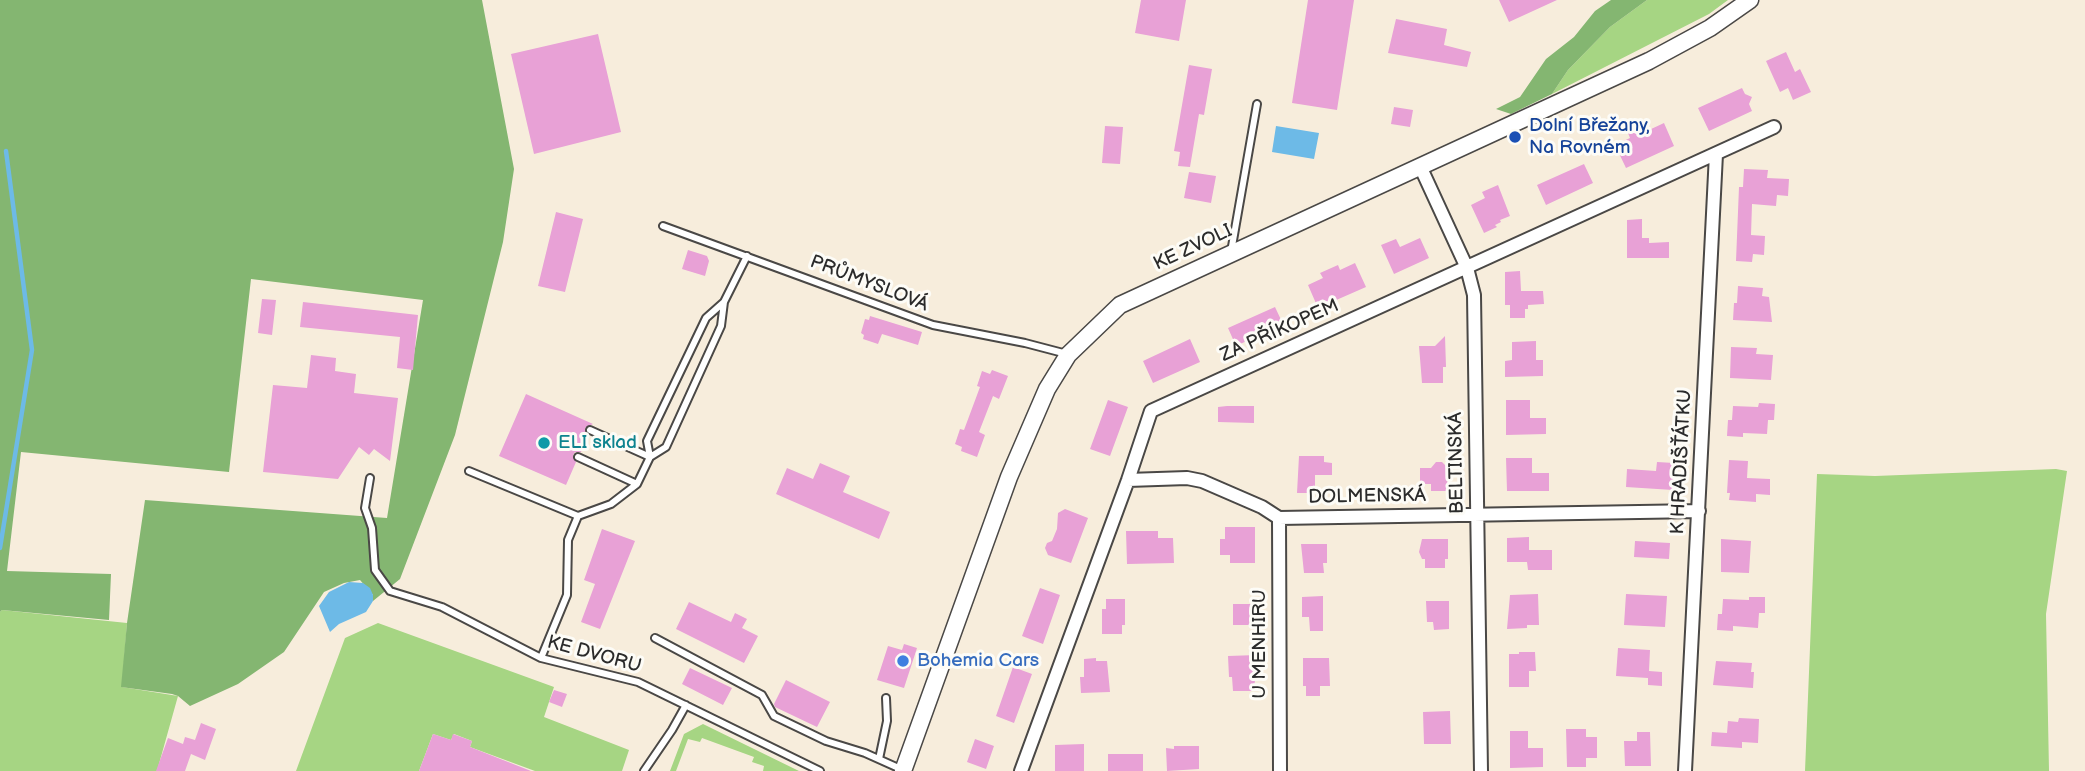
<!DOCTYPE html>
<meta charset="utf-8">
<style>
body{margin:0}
canvas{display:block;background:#f7eddc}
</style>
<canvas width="2085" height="771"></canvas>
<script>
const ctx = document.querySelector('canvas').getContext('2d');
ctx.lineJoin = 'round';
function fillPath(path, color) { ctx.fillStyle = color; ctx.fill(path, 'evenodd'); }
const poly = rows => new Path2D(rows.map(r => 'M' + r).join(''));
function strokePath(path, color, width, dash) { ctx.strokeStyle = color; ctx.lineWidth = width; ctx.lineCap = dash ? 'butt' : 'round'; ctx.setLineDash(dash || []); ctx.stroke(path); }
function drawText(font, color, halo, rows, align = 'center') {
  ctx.font = font + ' "Balsamiq Sans",sans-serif'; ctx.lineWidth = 6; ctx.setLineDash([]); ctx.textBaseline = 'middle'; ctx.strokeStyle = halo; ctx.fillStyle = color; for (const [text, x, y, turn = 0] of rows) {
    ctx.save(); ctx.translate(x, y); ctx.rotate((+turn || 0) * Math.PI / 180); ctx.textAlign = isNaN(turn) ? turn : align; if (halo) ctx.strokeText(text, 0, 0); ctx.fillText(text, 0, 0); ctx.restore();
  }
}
fillPath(poly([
 [1647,0,1728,0,1709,14,1552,94,1568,70,1610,27],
 [2056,469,2067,471,2046,614,2049,771,1805,771,1817,474,1875,476],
 [2,610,127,623,122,687,178,696,157,771,0,771,0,612],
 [378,623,554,687,544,717,629,750,622,771,535,771,470,747,472,741,454,734,451,740,433,734,419,771,296,771,345,638],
 [703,724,799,771,763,771,764,766,752,762,754,757,702,738,700,742,688,739,676,771,670,771,684,734]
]), '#a6d583');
fillPath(poly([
 [0,0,482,0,514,169,503,242,455,435,400,579,373,601,373,595,360,580,344,583,324,592,284,652,238,684,190,706,178,696,172,694,121,687,127,623,145,500,387,518,423,300,251,279,229,472,21,452,7,571,111,574,109,620,2,610,0,612],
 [1611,0,1647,0,1610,27,1568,70,1552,94,1511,114,1496,109,1520,97,1546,59,1574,37,1595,11]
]), '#84b671');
fillPath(poly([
 [1276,126,1319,133,1314,159,1272,152],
 [349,582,363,583,370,588,373,595,373,601,366,612,339,624,330,632,319,606,329,592]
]), '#6dbae7');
strokePath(poly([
 [0,548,32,350,6,151]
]), '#6dbae7', 4.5);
fillPath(poly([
 [1141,0,1186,0,1179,41,1135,33],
 [1308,0,1354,0,1337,110,1292,103],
 [1499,0,1557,0,1509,22],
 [1396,19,1447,29,1444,45,1471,52,1467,67,1388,53],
 [598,34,621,132,534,154,511,54],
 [1786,52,1795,72,1800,69,1811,92,1793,100,1788,88,1780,92,1766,61],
 [1189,65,1212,69,1204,115,1199,114,1190,167,1178,166,1180,152,1174,151],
 [1742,88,1745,94,1752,97,1749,104,1752,111,1709,131,1698,108],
 [1394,107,1413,110,1410,127,1391,124],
 [1664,123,1674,146,1626,168,1615,145,1630,138,1628,133,1646,125,1649,130],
 [1105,126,1123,127,1120,164,1102,163],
 [1584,164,1593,183,1546,205,1537,185],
 [1744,169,1768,170,1767,178,1789,179,1788,196,1777,195,1776,206,1752,204,1751,235,1765,236,1764,255,1753,254,1752,262,1736,261,1739,187,1743,187],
 [1189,172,1216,176,1211,203,1184,198],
 [1498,185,1510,216,1500,220,1501,222,1495,225,1497,227,1484,233,1471,205,1485,198,1482,192],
 [556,212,583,219,565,292,538,286],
 [1642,219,1642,238,1649,238,1649,243,1669,242,1669,258,1627,258,1627,220],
 [1420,238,1429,258,1394,274,1381,245,1396,239,1400,247],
 [688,250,707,256,709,261,705,276,682,269],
 [1355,263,1366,287,1318,308,1308,285,1323,278,1320,273,1338,265,1340,270],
 [1520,271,1521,291,1543,291,1544,304,1528,305,1528,309,1525,309,1525,318,1510,318,1510,305,1505,305,1505,272],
 [1738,286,1763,288,1762,296,1769,297,1772,322,1733,320,1734,303,1737,303],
 [262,299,276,300,272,335,258,333],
 [303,302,418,315,413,370,397,368,400,337,300,327],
 [1275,307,1283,324,1236,346,1228,328],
 [870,316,922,332,918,345,882,334,878,344,863,339,864,335,861,333,865,319,869,320],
 [1445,336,1446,367,1443,367,1443,383,1422,383,1419,346,1435,346],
 [1190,339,1200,362,1153,383,1143,361],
 [1536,341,1536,360,1543,360,1543,376,1505,377,1505,361,1512,360,1512,342],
 [1731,347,1757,348,1756,354,1773,355,1771,380,1730,378],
 [311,355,336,358,335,371,356,374,354,393,398,398,390,461,374,449,369,455,359,447,338,479,263,472,273,385,307,388],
 [992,370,1008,376,999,399,993,396,979,432,985,435,977,457,961,451,962,447,955,444,960,429,964,430,980,387,977,386,982,371,990,374],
 [526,394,593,424,585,428,588,435,581,452,575,452,573,455,576,462,566,485,499,456],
 [1108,400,1128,407,1110,456,1090,449],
 [1506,400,1530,400,1530,418,1546,418,1546,434,1506,435],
 [1759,403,1775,404,1774,420,1768,420,1767,434,1743,433,1743,437,1727,436,1728,420,1732,420,1733,406,1758,407],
 [1227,406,1254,406,1254,423,1218,422,1218,407],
 [1299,456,1324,456,1324,462,1332,463,1332,475,1315,475,1315,493,1297,493],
 [1506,458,1532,458,1532,473,1549,473,1549,491,1507,491],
 [1729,460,1748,461,1747,478,1770,479,1770,495,1756,494,1756,502,1729,500,1730,493,1727,493],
 [1436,462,1442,462,1447,467,1448,491,1431,491,1431,484,1420,484,1420,468,1431,468],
 [1657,462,1674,463,1673,490,1626,487,1627,469,1656,471],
 [820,463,850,476,843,492,890,512,879,539,776,494,787,468,813,479],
 [1065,509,1088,518,1071,563,1048,555,1045,548,1047,543,1052,541,1057,529,1058,513],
 [1225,527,1255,527,1255,563,1230,563,1230,555,1220,555,1220,539,1225,539],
 [602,529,635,541,600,629,581,622,595,584,584,580],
 [1126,531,1158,531,1158,538,1173,538,1174,563,1127,564],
 [1529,537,1529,550,1552,550,1552,570,1528,570,1527,562,1507,562,1507,538],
 [1422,539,1448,539,1448,559,1445,559,1445,568,1425,568,1425,559,1422,559,1419,552],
 [1721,539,1751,541,1749,573,1721,572],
 [1635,541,1670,543,1669,559,1634,557],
 [1301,544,1327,544,1327,563,1323,563,1324,573,1304,573],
 [1040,588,1060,595,1043,644,1022,636],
 [1538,594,1539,625,1527,625,1527,628,1507,629,1510,595],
 [1626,594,1667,596,1665,627,1624,625],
 [1323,596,1323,631,1310,631,1309,617,1302,617,1302,597],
 [1749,597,1765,597,1765,613,1759,613,1758,628,1733,626,1733,631,1717,630,1718,614,1722,614,1723,599,1749,600],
 [1106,599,1125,599,1125,625,1122,625,1122,634,1102,634,1102,609,1106,609],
 [1426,601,1449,601,1449,629,1434,630,1433,622,1427,622],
 [689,602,731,622,735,613,747,619,742,628,758,636,744,663,676,629],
 [1233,604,1256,604,1257,625,1233,625],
 [904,644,917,648,904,688,877,680,888,646,902,650],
 [1618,648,1650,650,1649,671,1662,672,1662,686,1648,685,1648,678,1616,676],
 [1519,652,1535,652,1536,671,1529,671,1529,687,1509,687,1509,654,1519,654],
 [1257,655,1254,691,1233,691,1232,677,1229,677,1228,656],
 [1096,658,1096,661,1107,661,1110,692,1081,693,1080,677,1084,677,1084,659],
 [1303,658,1329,658,1330,686,1320,686,1320,696,1306,696,1306,686,1303,686],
 [1716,661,1752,663,1751,672,1754,672,1753,688,1713,685],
 [1013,667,1032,674,1014,723,996,716],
 [690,668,732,688,723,705,682,684],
 [786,680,830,702,817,727,775,707,774,704],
 [554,690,567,694,562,707,549,702],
 [1450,711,1451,744,1424,744,1423,712],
 [1739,718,1759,719,1758,743,1742,742,1742,748,1711,746,1712,732,1727,733,1728,721,1738,722],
 [201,723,216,729,205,760,191,754,185,771,156,771,168,738,183,744,185,737,195,740],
 [1566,729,1586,729,1586,737,1597,737,1597,758,1586,758,1586,767,1567,767],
 [1510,731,1528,731,1528,748,1543,748,1543,767,1510,768],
 [1637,732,1650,732,1651,766,1625,766,1624,741,1637,741],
 [433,734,451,740,453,734,472,741,470,747,531,771,419,771],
 [975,739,994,746,986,769,967,762],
 [1084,744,1084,771,1055,771,1055,745],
 [1174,746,1199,746,1199,769,1167,771,1166,748,1174,749],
 [1108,754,1143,754,1143,771,1108,771]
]), '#e8a1d6');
const service = poly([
 [663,226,933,325,1025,343,1067,354],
 [1231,252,1257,104],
 [590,430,650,457],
 [578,457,637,484],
 [650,457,666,447,721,326,724,302,747,256],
 [469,471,578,516],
 [370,478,365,508,372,528,375,570,390,591,442,607,541,658,638,682,820,771],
 [655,638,762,695,774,716,826,741,865,753,903,770],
 [541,658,567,595,568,540,578,516,611,504,637,484,650,457,647,441,706,318,724,302],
 [879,759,887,721,886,698],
 [644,771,672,730,686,705]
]);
const minor = poly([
 [1420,166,1467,268,1474,295,1481,771],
 [1128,480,1187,478,1202,481,1262,507,1279,518,1699,511],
 [1279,518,1280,771],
 [1021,771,1128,480,1151,411,1774,127],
 [1685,771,1716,154]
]);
const tertiary = poly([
 [903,771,1009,477,1047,389,1068,355,1120,305,1649,61,1710,28,1750,0]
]);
strokePath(service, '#4a4846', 10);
strokePath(minor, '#4a4846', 16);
strokePath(tertiary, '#4a4846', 19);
strokePath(service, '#fff', 6);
strokePath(minor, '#fff', 12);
strokePath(tertiary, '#fff', 16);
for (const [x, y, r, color] of [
 [1515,137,7,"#1a4fb4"],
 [544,443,7,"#0f9aa8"],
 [903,661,7,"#3f7fe0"]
]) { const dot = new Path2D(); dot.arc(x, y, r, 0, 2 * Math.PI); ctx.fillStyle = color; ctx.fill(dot); strokePath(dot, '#fdfcf7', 2.5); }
drawText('19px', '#164399', '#fdfcf7', [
 ["Dolní Břežany,",1529,126],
 ["Na Rovném",1529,148]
], 'left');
drawText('19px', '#2b2b2b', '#fdfcf7', [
 ["KE ZVOLI",1193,248,-25],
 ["PRŮMYSLOVÁ",869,284,21],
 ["ZA PŘÍKOPEM",1280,331,-24],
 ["K HRADIŠŤÁTKU",1682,462,-87],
 ["BELTINSKÁ",1457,463,-91],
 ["DOLMENSKÁ",1367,497,-1],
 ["U MENHIRU",1260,644,-90],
 ["KE DVORU",594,655,15]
]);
drawText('19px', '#0d838f', '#fdfcf7', [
 ["ELI sklad",558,443]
], 'left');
drawText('19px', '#366cbe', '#fdfcf7', [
 ["Bohemia Cars",917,661]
], 'left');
</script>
